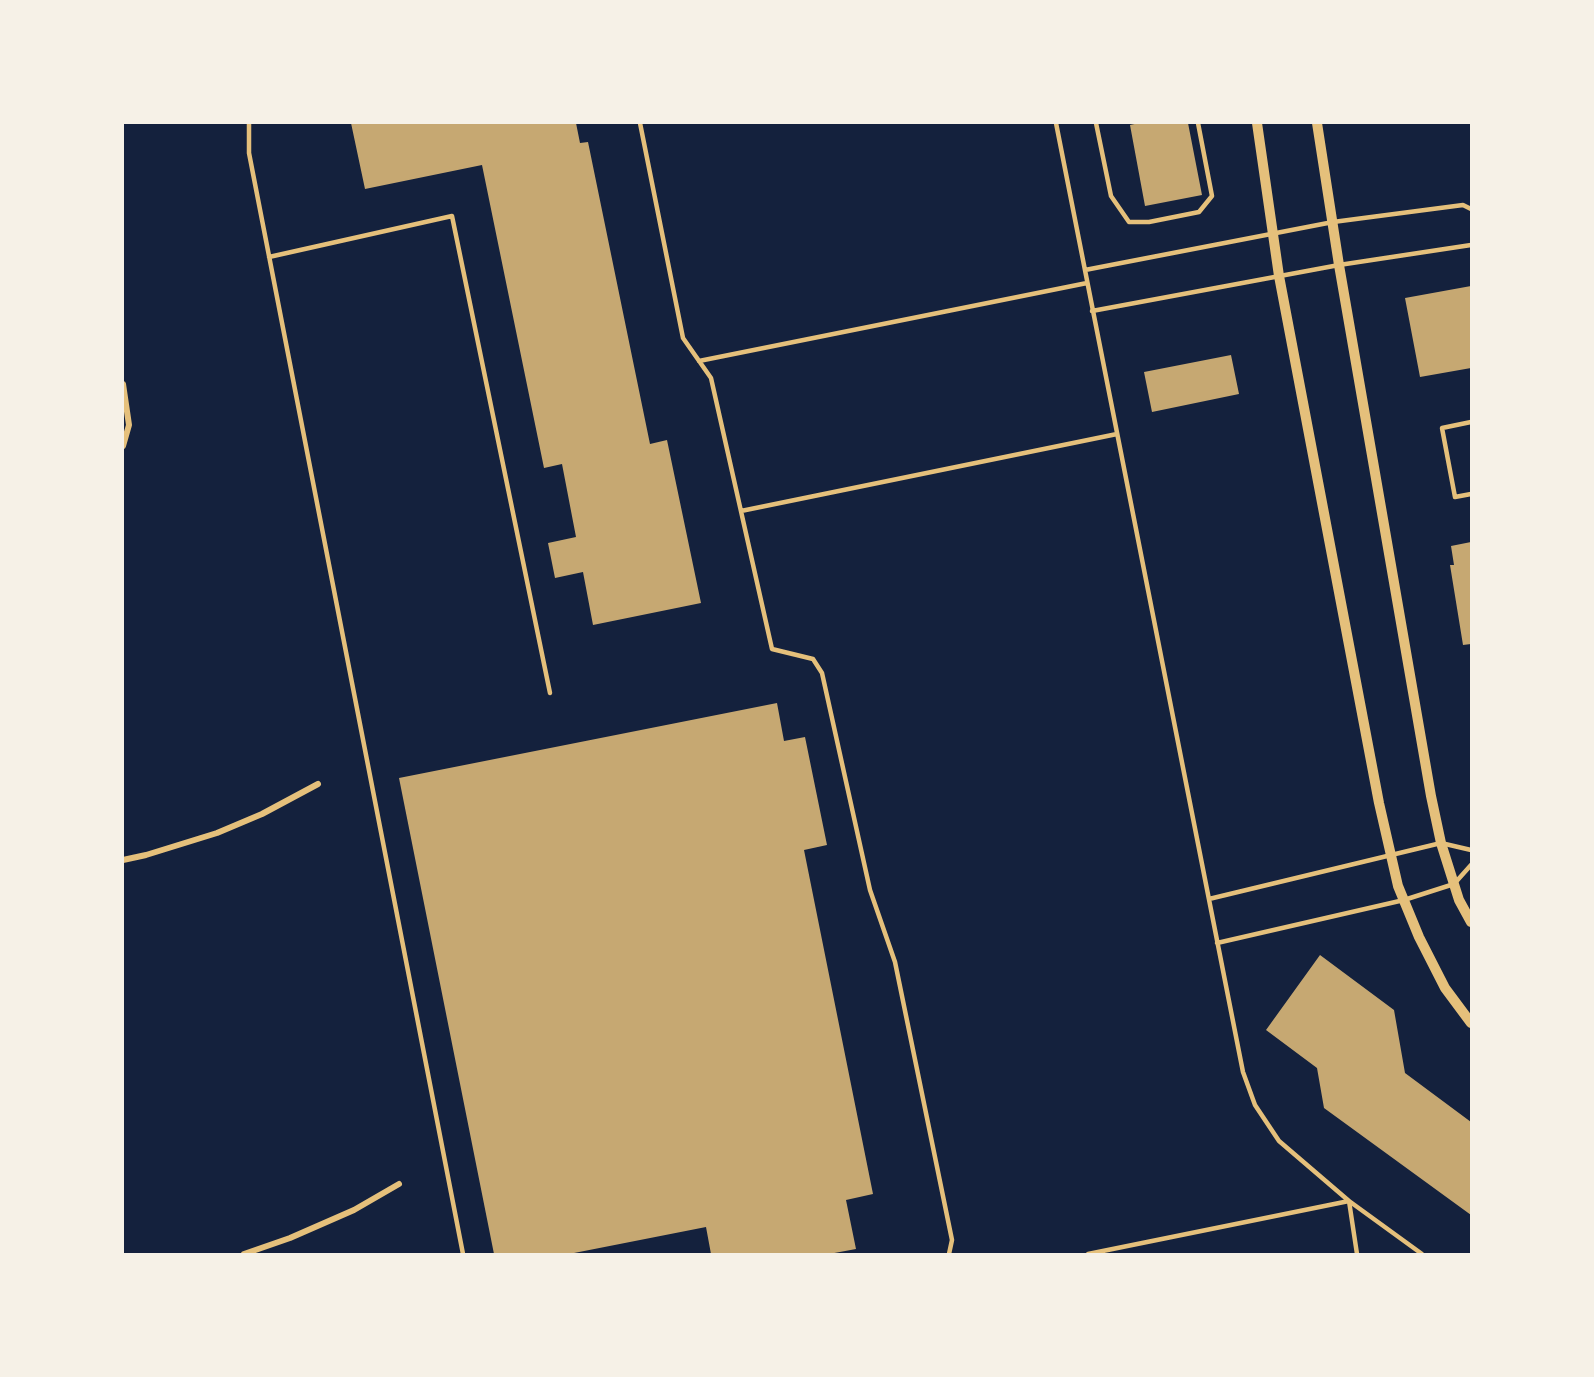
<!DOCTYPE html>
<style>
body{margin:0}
#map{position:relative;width:1594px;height:1377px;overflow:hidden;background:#14213d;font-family:Jost,sans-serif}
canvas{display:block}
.frame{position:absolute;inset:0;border:124px solid #f6f1e7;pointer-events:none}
</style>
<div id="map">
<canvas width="1594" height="1377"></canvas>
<div class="frame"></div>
</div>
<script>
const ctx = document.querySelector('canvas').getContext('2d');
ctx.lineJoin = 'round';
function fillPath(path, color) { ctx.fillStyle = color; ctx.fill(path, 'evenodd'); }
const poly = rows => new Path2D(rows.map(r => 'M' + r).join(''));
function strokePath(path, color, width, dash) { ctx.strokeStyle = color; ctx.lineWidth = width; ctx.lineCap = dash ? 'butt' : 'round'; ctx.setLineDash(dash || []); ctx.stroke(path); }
fillPath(poly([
 [351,123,576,123,580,143,588,142,650,444,667,440,701,603,593,625,583,572,555,578,548,543,576,537,562,464,544,468,482,165,365,189],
 [1139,123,1188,123,1202,195,1145,206,1130,125],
 [1471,286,1471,368,1420,377,1405,298],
 [1231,355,1239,394,1152,412,1144,372],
 [1471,542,1471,644,1463,645,1450,565,1454,565,1451,546],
 [777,703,784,741,805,737,827,845,804,850,873,1194,846,1200,856,1249,829,1254,711,1254,706,1227,569,1254,494,1254,399,778],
 [1320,955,1394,1010,1405,1073,1471,1122,1471,1215,1324,1108,1317,1068,1266,1030]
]), '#c6a872');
strokePath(poly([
 [249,123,249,153,463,1254],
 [640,123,683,338,711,378,772,649,813,659,822,673,870,890,895,962,952,1240,949,1254],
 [1056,123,1243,1072,1255,1105,1279,1141,1349,1201,1422,1254],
 [1096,123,1111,196,1129,222,1149,222,1199,212,1212,196,1198,123],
 [269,257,452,216,550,693],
 [1085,270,1333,222,1463,205,1471,209],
 [1092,311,1339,265,1471,245],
 [699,361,1087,283],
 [1471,422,1442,428,1455,497,1471,494],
 [741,511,1117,434],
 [1209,899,1441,843,1471,850],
 [1217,943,1404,900,1454,884,1471,865],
 [1088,1254,1349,1201,1357,1254]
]), '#e5c07b', 4.5);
strokePath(poly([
 [123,384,129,425,123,446],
 [123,860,146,855,217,833,262,814,318,784],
 [244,1254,290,1238,354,1210,399,1184]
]), '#e5c07b', 6);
strokePath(poly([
 [1257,123,1279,276,1379,803,1398,886,1419,937,1445,988,1471,1023],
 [1317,123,1339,265,1431,796,1441,843,1459,900,1471,922]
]), '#e5c07b', 10);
</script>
